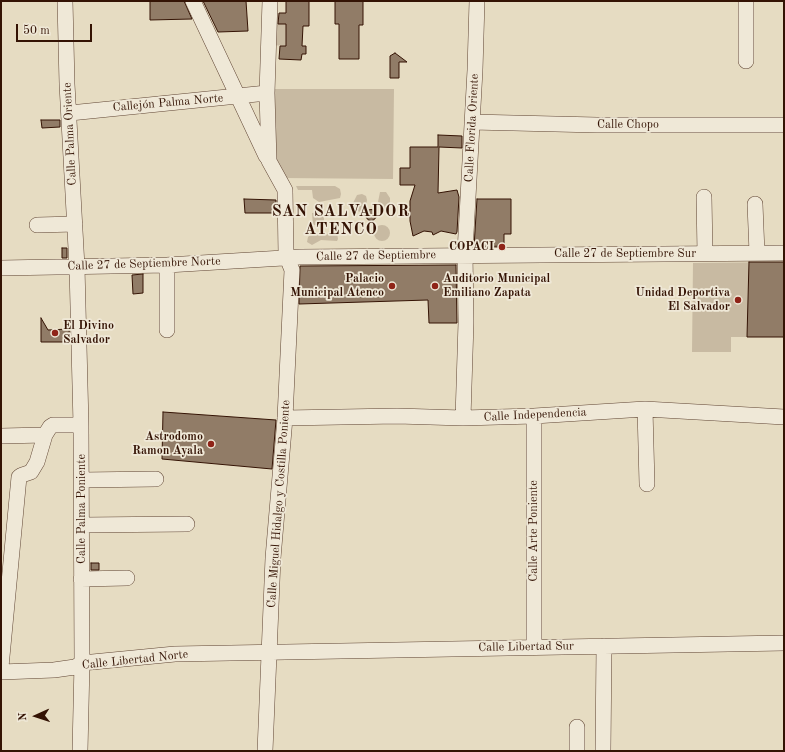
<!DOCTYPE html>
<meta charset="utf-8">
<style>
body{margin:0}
#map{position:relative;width:785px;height:752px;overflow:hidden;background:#e6dcc2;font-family:"Old Standard TT",serif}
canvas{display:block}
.frame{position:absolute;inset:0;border:2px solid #341304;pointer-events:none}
.north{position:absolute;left:16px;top:696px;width:40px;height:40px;-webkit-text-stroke:3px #efe8d7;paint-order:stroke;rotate:267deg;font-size:11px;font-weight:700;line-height:16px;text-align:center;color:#341304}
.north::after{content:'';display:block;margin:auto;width:14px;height:18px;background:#341304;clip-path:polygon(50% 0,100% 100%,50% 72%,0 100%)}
.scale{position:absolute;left:16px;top:24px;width:76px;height:18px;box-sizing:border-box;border:2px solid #341304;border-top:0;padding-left:5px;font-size:12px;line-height:14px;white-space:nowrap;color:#341304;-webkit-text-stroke:3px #efe8d7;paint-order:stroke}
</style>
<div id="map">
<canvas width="785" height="752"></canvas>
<div class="frame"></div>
<div class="north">N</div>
<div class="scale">50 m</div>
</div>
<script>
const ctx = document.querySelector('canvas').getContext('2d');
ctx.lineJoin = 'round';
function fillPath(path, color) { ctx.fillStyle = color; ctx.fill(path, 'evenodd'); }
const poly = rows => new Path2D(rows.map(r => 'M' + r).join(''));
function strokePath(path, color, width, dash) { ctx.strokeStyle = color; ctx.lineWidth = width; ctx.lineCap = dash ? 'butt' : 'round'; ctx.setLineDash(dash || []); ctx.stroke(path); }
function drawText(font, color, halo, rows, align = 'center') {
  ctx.font = font + ' "Old Standard TT",serif'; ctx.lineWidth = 3.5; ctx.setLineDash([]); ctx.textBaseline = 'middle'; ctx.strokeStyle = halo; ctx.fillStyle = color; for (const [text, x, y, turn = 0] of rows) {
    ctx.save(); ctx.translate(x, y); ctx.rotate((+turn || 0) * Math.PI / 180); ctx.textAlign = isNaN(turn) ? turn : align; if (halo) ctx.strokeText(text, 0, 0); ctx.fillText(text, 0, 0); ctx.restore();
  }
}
fillPath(poly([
 [271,13,278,13,278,24,286,24,286,46,271,45],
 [271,89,394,89,393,179,283,178,272,160],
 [296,186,335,186,340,189,341,194,340,198,319,202,313,198,312,190,298,190],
 [380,192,386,192,390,198,390,205,387,209,383,209,378,202],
 [362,194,366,196,367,200,366,206,359,212,353,203,357,195],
 [324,212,324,224,313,225,312,213],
 '374 233a8 8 0 1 1 16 0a8 8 0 1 1-16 0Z',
 [331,231,337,233,338,239,337,241,321,240,312,245,307,242,308,237,311,234,326,235],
 [784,262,784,337,731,337,731,352,692,352,693,263]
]), '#c8baa2');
const building = poly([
 [150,1,184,1,192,19,150,20,150,1],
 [203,1,246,1,248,31,218,32,203,1],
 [286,1,309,1,309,26,303,26,302,46,306,46,306,54,302,54,301,60,279,59,280,46,286,46,286,24,278,24,279,13,286,13,286,1],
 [335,1,363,1,363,25,359,25,359,59,339,59,339,24,335,24,335,1],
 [395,53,407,62,399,62,399,78,390,78,390,56,395,53],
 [41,120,60,120,60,127,42,128,41,120],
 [438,135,462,136,462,148,439,147,438,193,457,190,459,197,457,232,456,234,441,231,433,235,432,232,424,231,413,236,410,221,410,201,415,185,400,185,400,168,410,168,410,147,438,147,438,135],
 [244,199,276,200,276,213,245,213,244,199],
 [477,199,511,199,511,234,504,234,504,246,474,247,477,199],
 '365.5 215a5.5 5.5 0 1 1 11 0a5.5 5.5 0 1 1-11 0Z',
 [62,248,67,248,67,258,62,258,62,248],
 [749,262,784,262,784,337,747,337,749,262],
 [456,265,457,323,429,323,428,300,299,304,300,266,456,265],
 [143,274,143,293,133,294,132,275,143,274],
 [41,318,48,330,69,329,70,342,41,342,41,318],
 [163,412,276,420,272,469,162,459,163,412],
 [91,563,99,563,99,570,91,570,91,563]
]);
fillPath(building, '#917c67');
strokePath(building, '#341304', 1);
const minor = poly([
 [65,1,67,84,77,267,81,425,82,663,80,751],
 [193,1,266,156],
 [746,1,746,61],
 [70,113,267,93],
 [472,122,597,125,784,125],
 [704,197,705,253],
 [755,204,757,253],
 [37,225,75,224],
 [1,268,167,265,300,257,784,253],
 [167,330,167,265],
 [645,409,647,484],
 [285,418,397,416,463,418,534,416,645,409,784,417],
 [463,418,466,322,465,252,475,70,477,1],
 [1,436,45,435,50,427,53,425,81,425],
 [82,480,156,479],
 [82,525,187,524],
 [81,579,127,578],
 [534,647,534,416],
 [1,667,19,477,22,475,31,472,37,462,45,435],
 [1,672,54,670,75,667,82,663,175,654,784,643],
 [265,751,273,558,285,418,292,270,286,255,285,190,269,161,267,93,270,1],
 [577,751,577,727],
 [603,751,604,646]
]);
strokePath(minor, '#604534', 16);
strokePath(minor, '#efe8d7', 15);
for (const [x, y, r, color] of [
 [502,247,4,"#8f2418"],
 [392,286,4,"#8f2418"],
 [435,286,4,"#8f2418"],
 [738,300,4,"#8f2418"],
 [55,333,4,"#8f2418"],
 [211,444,4,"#8f2418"]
]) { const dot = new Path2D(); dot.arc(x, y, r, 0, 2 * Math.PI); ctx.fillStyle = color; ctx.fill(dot); strokePath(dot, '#efe8d7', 1.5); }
drawText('12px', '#341304', '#efe8d7', [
 ["Callejón Palma Norte",168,103,-5],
 ["Calle Chopo",628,125],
 ["Calle Florida Oriente",472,128,-87],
 ["Calle Palma Oriente",70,134,-93],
 ["Calle 27 de Septiembre Sur",625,254],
 ["Calle 27 de Septiembre",376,256,-1],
 ["Calle 27 de Septiembre Norte",144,264,-2],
 ["Calle Independencia",535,415,-3],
 ["Calle Miguel Hidalgo y Costilla Poniente",279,504,-86],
 ["Calle Palma Poniente",82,509,-90],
 ["Calle Arte Poniente",534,531,-90],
 ["Calle Libertad Sur",526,647,-1],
 ["Calle Libertad Norte",135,660,-6]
]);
drawText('bold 12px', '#341304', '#efe8d7', [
 ["COPACI",494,247],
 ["Palacio",384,279],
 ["Municipal Atenco",384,293],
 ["Auditorio Municipal",443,279,"left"],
 ["Emiliano Zapata",443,293,"left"],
 ["Unidad Deportiva",730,293],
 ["El Salvador",730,307],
 ["El Divino",63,326,"left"],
 ["Salvador",63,340,"left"],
 ["Astrodomo",203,437],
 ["Ramon Ayala",203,451]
], 'right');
ctx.letterSpacing = '1px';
drawText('bold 16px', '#341304', '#efe8d7', [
 ["SAN SALVADOR",341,212],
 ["ATENCO",341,230]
]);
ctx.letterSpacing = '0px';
</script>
